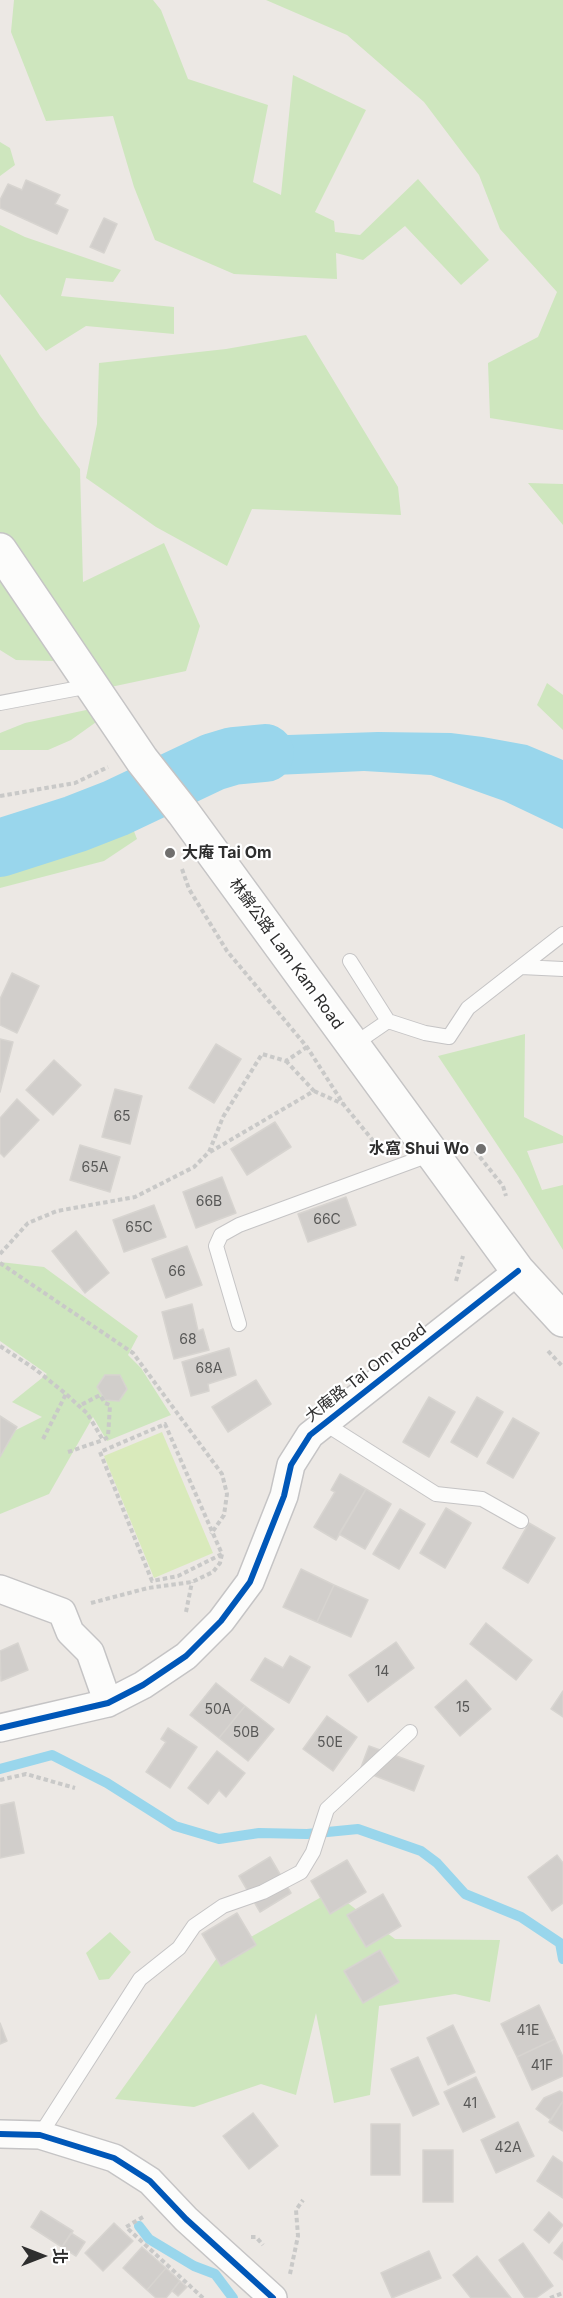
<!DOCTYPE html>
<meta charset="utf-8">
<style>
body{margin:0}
#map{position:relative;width:563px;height:2298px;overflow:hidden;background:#ece8e4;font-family:Inter,"Noto Sans TC",sans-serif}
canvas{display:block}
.north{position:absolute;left:12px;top:2226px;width:60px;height:60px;-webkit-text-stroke:4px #fff;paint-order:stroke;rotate:90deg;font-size:16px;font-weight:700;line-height:24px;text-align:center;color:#2e2e2e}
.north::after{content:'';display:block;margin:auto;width:21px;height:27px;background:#2e2e2e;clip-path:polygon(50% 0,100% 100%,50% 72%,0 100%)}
</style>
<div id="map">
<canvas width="563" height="2298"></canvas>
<div class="north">北</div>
</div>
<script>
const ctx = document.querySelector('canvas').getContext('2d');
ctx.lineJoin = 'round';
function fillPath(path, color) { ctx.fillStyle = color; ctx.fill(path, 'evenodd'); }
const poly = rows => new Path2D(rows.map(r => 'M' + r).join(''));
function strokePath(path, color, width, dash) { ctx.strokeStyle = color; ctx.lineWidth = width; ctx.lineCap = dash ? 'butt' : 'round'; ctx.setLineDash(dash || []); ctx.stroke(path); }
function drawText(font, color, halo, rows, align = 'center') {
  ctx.font = font + ' Inter,"Noto Sans TC",sans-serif'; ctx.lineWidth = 4.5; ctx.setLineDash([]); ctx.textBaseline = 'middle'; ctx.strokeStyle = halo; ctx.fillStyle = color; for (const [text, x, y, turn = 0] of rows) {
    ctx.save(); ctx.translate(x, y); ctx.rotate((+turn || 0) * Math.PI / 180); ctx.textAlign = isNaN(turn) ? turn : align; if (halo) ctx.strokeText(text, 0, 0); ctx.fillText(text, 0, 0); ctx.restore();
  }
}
fillPath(poly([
 [14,0,153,0,161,10,188,79,268,105,253,182,281,195,293,75,366,110,315,212,334,221,335,232,360,235,418,179,489,260,461,285,405,226,363,260,336,253,337,279,234,274,155,240,134,187,113,116,46,121,11,32],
 [266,0,563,0,563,430,490,418,488,363,538,337,557,292,500,229,479,175,424,102,347,35],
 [0,142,10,148,15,165,0,176],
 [0,225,25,237,121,270,113,282,66,278,61,296,174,307,174,334,86,326,46,351,0,294],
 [306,335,398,487,401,515,252,509,227,566,156,527,86,478,97,424,99,363,226,349],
 [0,354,40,416,80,469,83,582,164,543,200,626,186,671,106,688,53,661,16,660,0,650],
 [528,483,563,484,563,525],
 [547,683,563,695,563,730,537,705],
 [91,709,99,720,71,740,48,750,0,750,0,733,25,723],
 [130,821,137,839,104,861,0,888,0,858],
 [525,1034,524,1117,563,1136,563,1143,527,1151,542,1190,563,1185,563,1250,518,1176,438,1056],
 [0,1262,44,1267,138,1336,128,1355,141,1368,171,1415,107,1441,93,1417,49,1494,0,1514,0,1438,42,1417,12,1402,47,1374,0,1341],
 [332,1891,395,1939,500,1940,490,2002,455,1994,379,2006,370,2095,334,2103,316,2013,296,2095,261,2084,194,2107,115,2099,219,1955],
 [110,1932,131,1952,109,1979,99,1980,86,1953]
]), '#cee6be');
fillPath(poly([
 [162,1432,213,1553,154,1578,104,1456]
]), '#d9eabb');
fillPath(poly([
 [378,732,451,733,483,737,527,745,563,760,563,829,504,801,431,775,364,771,209,778,187,774,183,766,183,755,203,742,258,736]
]), '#99d6ec');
strokePath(poly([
 [0,1769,52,1755,107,1783,175,1826,219,1839,259,1833,307,1834,358,1829,421,1851,437,1863,465,1894,521,1917,560,1943,563,1959],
 [139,2226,149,2239,194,2266,215,2274,233,2298]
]), '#99d6ec', 10);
strokePath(poly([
 [0,848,75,824,116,808,213,762,233,756,265,753]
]), '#99d6ec', 58);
const building = poly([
 [26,180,60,195,55,204,68,210,57,234,0,208,0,200,8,184,22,190,26,180],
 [104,218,117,224,104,253,90,247,104,218],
 [12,973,39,986,17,1033,0,1025,0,999,12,973],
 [0,1039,13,1042,0,1092,0,1039],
 [216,1044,241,1059,214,1103,189,1088,216,1044],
 [54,1060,81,1085,53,1115,26,1090,54,1060],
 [115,1089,142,1096,130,1144,102,1137,115,1089],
 [17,1099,39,1120,4,1157,0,1153,0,1118,17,1099],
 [275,1122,291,1147,247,1175,231,1149,275,1122],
 [80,1145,120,1157,110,1192,70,1180,80,1145],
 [222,1177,236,1213,196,1228,183,1192,222,1177],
 [346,1197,356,1225,308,1242,298,1214,346,1197],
 [154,1205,166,1237,124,1252,113,1220,154,1205],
 [76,1231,109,1273,85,1293,52,1251,76,1231],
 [187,1246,202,1285,166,1298,152,1259,187,1246],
 [192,1304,198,1331,203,1329,209,1350,174,1359,162,1312,192,1304],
 [229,1348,236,1375,208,1384,209,1391,191,1396,182,1362,229,1348],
 [105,1375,120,1375,127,1389,119,1401,105,1400,97,1387,105,1375],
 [256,1380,271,1404,228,1432,212,1407,256,1380],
 [429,1397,455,1412,429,1457,403,1442,429,1397],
 [477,1397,503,1412,477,1457,451,1442,477,1397],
 [0,1416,17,1427,0,1457,0,1416],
 [513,1418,539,1433,513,1478,487,1463,513,1418],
 [340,1474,366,1489,336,1540,314,1527,335,1492,331,1490,340,1474],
 [366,1489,391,1504,365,1549,339,1534,366,1489],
 [446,1508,471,1523,445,1568,420,1553,446,1508],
 [400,1509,425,1524,399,1569,373,1554,400,1509],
 [529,1523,555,1538,528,1583,503,1568,529,1523],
 [301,1569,334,1585,317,1622,283,1607,301,1569],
 [334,1585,368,1600,351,1637,317,1622,334,1585],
 [486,1623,532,1660,516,1680,470,1644,486,1623],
 [396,1642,414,1668,368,1702,349,1675,396,1642],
 [18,1643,28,1670,1,1681,0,1651,18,1643],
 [290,1656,310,1667,289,1703,251,1680,265,1658,283,1668,290,1656],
 [466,1680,491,1709,460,1736,435,1707,466,1680],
 [216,1683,245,1706,219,1738,190,1715,216,1683],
 [563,1691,563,1717,551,1709,563,1691],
 [245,1706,274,1729,248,1761,219,1738,245,1706],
 [327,1716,357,1737,333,1771,303,1749,327,1716],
 [168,1728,197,1747,170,1788,146,1772,166,1742,161,1739,168,1728],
 [369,1746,424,1766,414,1791,360,1770,369,1746],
 [217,1751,245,1773,226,1797,219,1790,208,1804,188,1788,217,1751],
 [14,1802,24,1853,0,1858,0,1805,14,1802],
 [557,1855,563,1863,563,1903,552,1911,528,1877,557,1855],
 [270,1857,291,1893,260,1912,239,1876,270,1857],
 [347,1860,366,1892,330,1914,311,1881,347,1860],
 [383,1894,401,1926,366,1947,347,1915,383,1894],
 [237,1913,256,1945,221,1966,202,1934,237,1913],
 [380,1950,399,1982,363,2003,344,1971,380,1950],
 [539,2005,555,2039,517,2057,501,2024,539,2005],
 [0,2023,7,2041,0,2044,0,2023],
 [453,2025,475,2072,448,2085,427,2038,453,2025],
 [555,2039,563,2057,563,2076,532,2090,517,2057,555,2039],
 [418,2057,439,2104,413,2116,391,2069,418,2057],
 [476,2077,495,2117,463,2132,444,2092,476,2077],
 [560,2091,563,2093,563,2101,551,2120,536,2109,544,2098,560,2091],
 [563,2101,563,2131,549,2122,563,2101],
 [253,2113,278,2146,249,2169,223,2136,253,2113],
 [518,2122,534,2156,496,2173,481,2140,518,2122],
 [371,2124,400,2124,400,2175,371,2175,371,2124],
 [423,2150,453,2150,453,2202,423,2202,423,2150],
 [553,2156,563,2163,563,2198,537,2181,553,2156],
 [41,2211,73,2231,62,2247,31,2227,41,2211],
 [549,2212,563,2225,549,2243,534,2230,549,2212],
 [114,2223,133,2241,103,2271,85,2253,114,2223],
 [71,2233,85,2242,76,2256,62,2247,71,2233],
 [563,2242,563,2260,554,2253,563,2242],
 [523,2243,553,2286,536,2298,525,2298,499,2260,523,2243],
 [142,2247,166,2268,147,2290,123,2268,142,2247],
 [429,2251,441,2278,392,2298,381,2273,429,2251],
 [477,2256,511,2298,471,2298,453,2275,477,2256],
 [166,2268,180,2281,166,2298,156,2298,147,2290,166,2268],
 [180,2281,187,2287,178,2296,172,2291,180,2281]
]);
fillPath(building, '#d1cecb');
strokePath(building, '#d7d4d0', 1.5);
const service = poly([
 [0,703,90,686],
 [350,961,388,1021],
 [521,967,563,969],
 [353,1045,388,1021,425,1033,449,1037,468,1008,563,934],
 [239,1324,216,1246,221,1235,239,1225,432,1154],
 [324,1423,436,1494,482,1499,521,1521],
 [40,2135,140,1979,179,1948,194,1926,223,1906,263,1892,301,1872,313,1852,327,1809,410,1732]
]);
const minor = poly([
 [0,1589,62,1612,70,1632,90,1652,108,1703],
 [0,1728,108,1703,143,1685,186,1656,221,1621,250,1582,284,1496,291,1465,310,1435,518,1271],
 [0,2134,40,2135,114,2158,150,2181,186,2219,273,2298]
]);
const secondary = poly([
 [0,550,142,760,183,812,518,1271,563,1320]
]);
strokePath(service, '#c5c4c5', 16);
strokePath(minor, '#c5c4c5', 30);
strokePath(secondary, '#c5c4c5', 36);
strokePath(poly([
 [0,796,75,783,108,767],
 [182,869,189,889,227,951,307,1047,344,1105,379,1148],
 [314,1091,343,1104],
 [475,1151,503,1186,506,1196],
 [210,1152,314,1091,286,1061],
 [0,1254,28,1223,57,1211,135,1197,194,1167,209,1152,223,1117,262,1054,286,1061,307,1047],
 [0,1263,133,1353,222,1474,227,1494,224,1515,211,1534],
 [456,1281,463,1256],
 [0,1346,35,1369,66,1394,79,1406,87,1413,103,1440,108,1437,110,1405,105,1403,100,1395,79,1406],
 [548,1351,563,1367],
 [43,1439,66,1394],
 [68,1452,103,1440],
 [91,1603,148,1588,192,1582,213,1572,220,1563,222,1554,165,1424,100,1452,152,1581,178,1576,222,1554],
 [186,1612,192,1582],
 [0,1780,26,1774,75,1788],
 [143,2217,126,2227,203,2298],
 [251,2237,256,2237,263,2245],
 [290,2274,298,2236,296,2210,303,2200],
 [550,2298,563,2293]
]), '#c9c9c8', 4, [4.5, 3]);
strokePath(service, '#fcfcfb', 14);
strokePath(minor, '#fcfcfb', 27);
strokePath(secondary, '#fcfcfb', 33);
strokePath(poly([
 [0,1728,108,1703,143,1685,186,1656,221,1621,250,1582,284,1496,291,1465,310,1435,518,1271],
 [0,2134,40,2135,114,2158,150,2181,186,2219,273,2298]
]), '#0057b8', 6);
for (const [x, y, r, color] of [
 [170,853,6,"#706f6e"],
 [481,1149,6,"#706f6e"]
]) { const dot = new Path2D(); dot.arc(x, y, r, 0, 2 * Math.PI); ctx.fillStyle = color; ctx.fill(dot); strokePath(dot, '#fff', 2); }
drawText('14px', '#585857', null, [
 ["65",122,1117],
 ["65A",95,1168],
 ["66B",209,1202],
 ["66C",327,1220],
 ["65C",139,1228],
 ["66",177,1272],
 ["68",188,1340],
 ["68A",209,1369],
 ["14",382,1672],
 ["15",463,1708],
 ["50A",218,1710],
 ["50B",246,1733],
 ["50E",330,1743],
 ["41E",528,2031],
 ["41F",542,2066],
 ["41",470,2104],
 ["42A",508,2148]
]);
drawText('bold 16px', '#2e2e2e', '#fff', [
 ["大庵 Tai Om",182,853],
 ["水窩 Shui Wo",469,1149,"right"]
], 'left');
drawText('16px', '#2e2e2e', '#fff', [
 ["林錦公路 Lam Kam Road",286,954,54],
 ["大庵路 Tai Om Road",366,1373,-38]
]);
</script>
